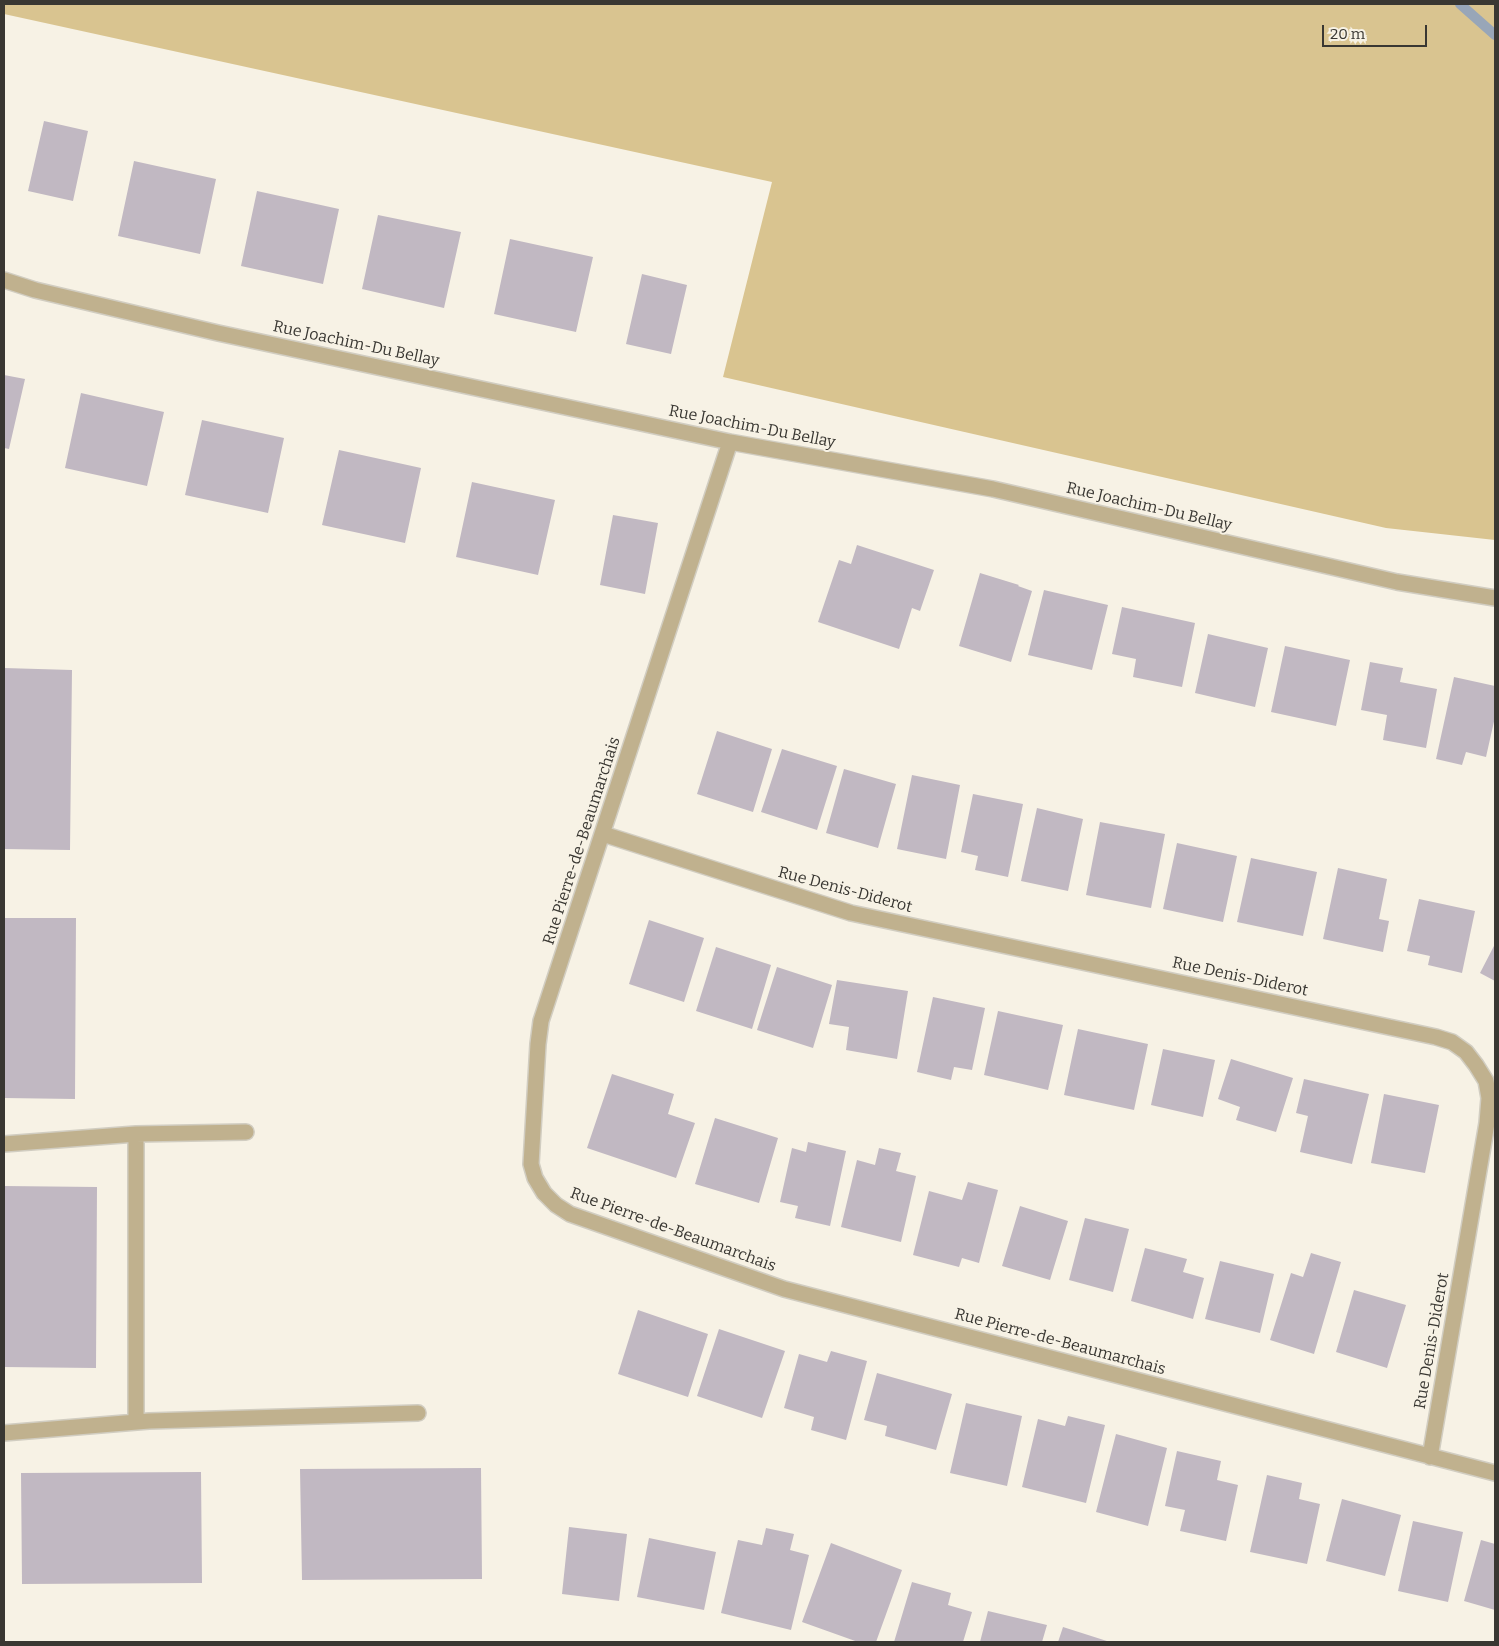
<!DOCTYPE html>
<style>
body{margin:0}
#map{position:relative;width:1499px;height:1646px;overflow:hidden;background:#f7f2e5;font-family:Bitter,serif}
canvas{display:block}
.frame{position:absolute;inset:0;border:5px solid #393732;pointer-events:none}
.scale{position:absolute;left:1322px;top:25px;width:105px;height:22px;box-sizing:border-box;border:2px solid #393732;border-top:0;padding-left:6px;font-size:15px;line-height:18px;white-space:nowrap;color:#393732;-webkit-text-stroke:4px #f7f2e5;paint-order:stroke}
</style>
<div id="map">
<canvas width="1499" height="1646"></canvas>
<div class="frame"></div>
<div class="scale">20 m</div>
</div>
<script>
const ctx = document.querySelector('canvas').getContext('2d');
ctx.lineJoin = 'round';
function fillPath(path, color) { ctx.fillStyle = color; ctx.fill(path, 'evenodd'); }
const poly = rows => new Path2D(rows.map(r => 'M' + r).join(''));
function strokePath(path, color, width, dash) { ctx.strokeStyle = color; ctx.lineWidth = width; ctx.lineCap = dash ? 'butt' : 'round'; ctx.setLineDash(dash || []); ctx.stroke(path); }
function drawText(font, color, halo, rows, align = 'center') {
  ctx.font = font + ' Bitter,serif'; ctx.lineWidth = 4; ctx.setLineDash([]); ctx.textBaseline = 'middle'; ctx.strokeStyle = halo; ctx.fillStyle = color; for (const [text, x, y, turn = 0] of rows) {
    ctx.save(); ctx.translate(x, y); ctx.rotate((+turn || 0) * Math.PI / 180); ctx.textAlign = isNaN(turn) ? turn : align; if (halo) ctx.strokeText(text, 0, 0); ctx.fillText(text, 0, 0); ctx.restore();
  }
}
fillPath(poly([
 [4,4,1495,4,1495,540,1386,528,723,377,772,182,4,14]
]), '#d9c490');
strokePath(poly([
 [1460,4,1495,35]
]), '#98a6b8', 10);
fillPath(poly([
 [44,121,88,131,73,201,28,191],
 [134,161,216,179,200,254,118,236],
 [257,191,339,209,323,284,241,266],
 [378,215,461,232,444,308,362,289],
 [510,239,593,257,576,332,494,314],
 [642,274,687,285,671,354,626,344],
 [4,375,25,379,9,449,4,448],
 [81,393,164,412,147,486,65,468],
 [202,420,284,438,268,513,185,495],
 [339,450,421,468,405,543,322,525],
 [472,482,555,500,538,575,456,557],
 [613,515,658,523,645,594,600,585],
 [857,545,934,570,920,611,912,608,899,649,818,622,839,560,851,564],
 [980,573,1019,585,1018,586,1032,591,1011,662,959,646],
 [1044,590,1108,605,1092,670,1028,655],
 [1122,607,1195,623,1182,687,1133,677,1136,659,1112,654],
 [1208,634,1268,648,1255,707,1195,693],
 [1285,646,1350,660,1336,726,1271,712],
 [1370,662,1403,668,1400,682,1437,689,1426,748,1383,740,1387,715,1361,710],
 [4,668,72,670,70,850,4,849],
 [1454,677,1495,686,1495,717,1486,757,1466,752,1462,765,1436,759],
 [717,731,772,749,753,812,697,794],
 [782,749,837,766,817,830,761,812],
 [844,769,896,784,878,848,826,833],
 [912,775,960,785,946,859,897,849],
 [973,794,1023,804,1008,877,975,870,978,856,961,852],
 [1037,808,1083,819,1068,891,1021,881],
 [1100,822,1165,834,1151,908,1086,895],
 [1177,843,1237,856,1223,922,1163,909],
 [1251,858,1317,872,1303,936,1237,922],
 [1338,868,1387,879,1379,919,1389,921,1383,952,1323,939],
 [1419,899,1475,911,1462,973,1428,965,1430,956,1407,951],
 [4,918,76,918,75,1099,4,1098],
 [649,920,704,938,684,1002,629,984],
 [1495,944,1495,981,1480,973],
 [716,947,771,965,752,1029,696,1011],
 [777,967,832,985,813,1048,757,1030],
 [837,980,908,991,897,1059,846,1050,849,1027,829,1024],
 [933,997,985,1008,972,1070,954,1067,951,1080,917,1072],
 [998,1011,1063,1025,1048,1090,984,1075],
 [1078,1029,1148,1044,1134,1110,1064,1095],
 [1163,1049,1215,1060,1203,1117,1151,1105],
 [1231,1059,1293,1078,1276,1132,1236,1120,1240,1107,1218,1099],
 [612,1074,674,1094,668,1114,695,1123,676,1178,587,1148],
 [1304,1079,1369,1094,1352,1164,1300,1152,1308,1116,1296,1113],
 [1384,1094,1439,1105,1425,1173,1371,1163],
 [715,1118,778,1138,759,1203,695,1184],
 [808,1142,846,1151,830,1226,795,1218,798,1206,780,1202,792,1148,806,1152],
 [879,1148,901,1153,896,1171,916,1176,901,1242,841,1227,857,1160,875,1165],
 [968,1182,998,1190,979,1263,962,1258,959,1267,913,1255,929,1191,962,1200],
 [4,1186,97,1187,96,1368,4,1367],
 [1020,1206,1068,1221,1050,1280,1002,1266],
 [1085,1218,1129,1229,1113,1292,1069,1280],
 [1145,1248,1187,1259,1183,1272,1204,1278,1193,1319,1131,1301],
 [1311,1253,1341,1262,1314,1354,1270,1340,1291,1273,1303,1277],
 [1220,1261,1274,1274,1260,1333,1205,1319],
 [1354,1290,1406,1305,1387,1368,1336,1352],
 [638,1310,708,1334,688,1397,618,1374],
 [719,1329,785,1351,762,1418,697,1396],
 [831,1351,867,1361,846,1440,811,1430,814,1417,784,1408,799,1354,827,1362],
 [877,1373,952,1394,936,1450,885,1436,887,1426,864,1420],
 [966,1403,1022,1416,1007,1486,950,1473],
 [1068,1416,1105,1425,1086,1503,1022,1487,1038,1419,1065,1426],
 [1116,1434,1167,1448,1148,1526,1096,1512],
 [1177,1451,1221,1461,1217,1480,1238,1485,1226,1541,1180,1531,1185,1510,1165,1506],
 [481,1468,482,1579,302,1580,300,1469],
 [201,1472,202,1583,22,1584,21,1473],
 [1267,1475,1302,1483,1299,1499,1320,1504,1307,1564,1250,1552],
 [1342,1499,1401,1515,1385,1576,1326,1561],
 [1413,1521,1463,1532,1448,1602,1398,1591],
 [569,1527,627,1534,619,1601,562,1594],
 [766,1528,794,1534,790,1550,809,1555,791,1630,721,1613,738,1540,762,1545],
 [649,1538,716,1552,704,1610,637,1597],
 [1481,1540,1495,1544,1495,1610,1464,1601],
 [831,1543,902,1570,876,1642,858,1642,802,1622],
 [912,1582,951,1593,948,1605,972,1612,963,1642,894,1642],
 [988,1611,1047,1625,1042,1642,980,1642],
 [1063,1627,1110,1642,1058,1642]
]), '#c1b8c2');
const minor = poly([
 [4,280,35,290,218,333,730,442,993,489,1397,582,1495,598],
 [730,442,541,1021,538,1044,531,1164,535,1178,544,1193,556,1205,570,1214,784,1289,1495,1473],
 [603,834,851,913,1436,1037,1452,1042,1466,1052,1476,1065,1486,1081,1489,1098,1487,1123,1430,1457],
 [4,1144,136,1134,246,1132],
 [136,1422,136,1134],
 [4,1433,149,1421,418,1413]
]);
strokePath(minor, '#d1cdc1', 18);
strokePath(minor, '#c0b18e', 15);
drawText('16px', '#393732', '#f7f2e5', [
 ["Rue Joachim-Du Bellay",356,344,12],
 ["Rue Joachim-Du Bellay",752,427,11],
 ["Rue Joachim-Du Bellay",1149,507,13],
 ["Rue Pierre-de-Beaumarchais",582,841,-72],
 ["Rue Denis-Diderot",845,890,15],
 ["Rue Denis-Diderot",1240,977,12],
 ["Rue Pierre-de-Beaumarchais",673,1230,20],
 ["Rue Denis-Diderot",1432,1341,-80],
 ["Rue Pierre-de-Beaumarchais",1060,1342,15]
]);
</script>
